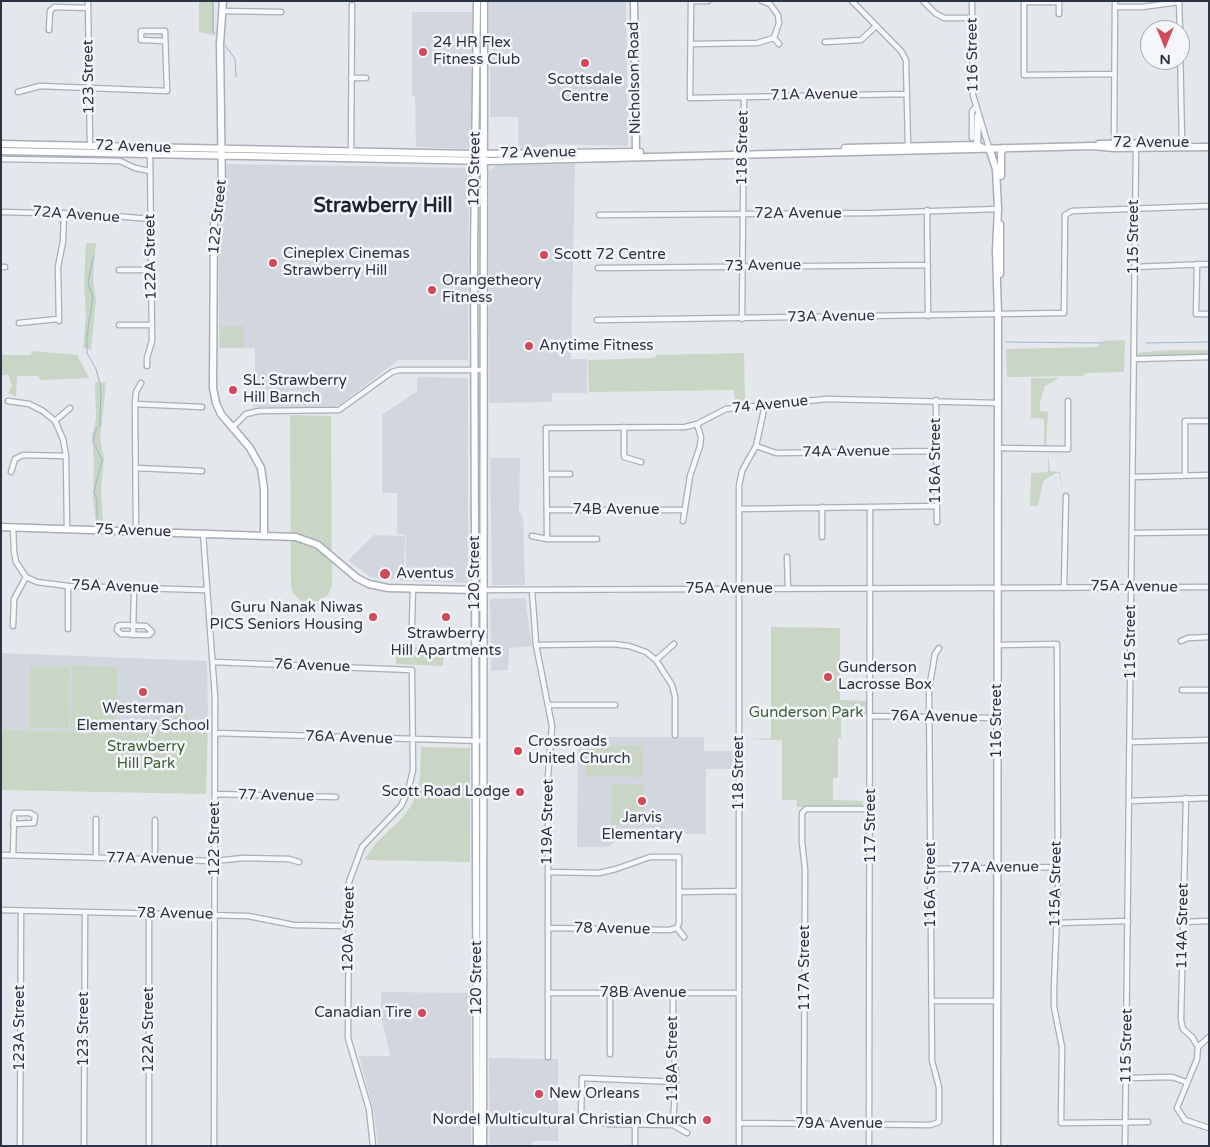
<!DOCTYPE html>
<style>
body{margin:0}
#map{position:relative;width:1210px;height:1147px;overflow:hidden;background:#e4e7ec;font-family:"Varela Round",sans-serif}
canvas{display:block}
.frame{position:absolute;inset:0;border:2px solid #2b3445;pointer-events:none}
.north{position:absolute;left:1140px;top:20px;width:50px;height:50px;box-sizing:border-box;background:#f4f6f9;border:1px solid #a4a8b1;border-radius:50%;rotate:180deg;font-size:14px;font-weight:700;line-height:20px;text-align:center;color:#2b3445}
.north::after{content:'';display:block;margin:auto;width:18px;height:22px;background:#d1495b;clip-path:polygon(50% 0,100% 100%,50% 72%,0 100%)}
</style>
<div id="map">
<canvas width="1210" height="1147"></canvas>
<div class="frame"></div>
<div class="north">N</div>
</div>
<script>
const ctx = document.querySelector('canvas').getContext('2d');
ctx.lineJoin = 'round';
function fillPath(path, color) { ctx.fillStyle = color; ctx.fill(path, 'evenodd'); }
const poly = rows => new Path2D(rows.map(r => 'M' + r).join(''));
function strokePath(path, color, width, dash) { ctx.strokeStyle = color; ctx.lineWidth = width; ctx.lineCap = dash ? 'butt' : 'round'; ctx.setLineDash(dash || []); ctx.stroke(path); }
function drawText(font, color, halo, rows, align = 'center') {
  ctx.font = font + ' "Varela Round",sans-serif'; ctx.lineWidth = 5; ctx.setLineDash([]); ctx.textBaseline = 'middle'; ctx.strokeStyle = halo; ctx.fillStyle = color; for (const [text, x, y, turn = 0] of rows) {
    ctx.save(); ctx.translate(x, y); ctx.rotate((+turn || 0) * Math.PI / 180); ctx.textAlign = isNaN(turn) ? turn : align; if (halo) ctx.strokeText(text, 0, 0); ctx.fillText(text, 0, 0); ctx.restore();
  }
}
fillPath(poly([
 [489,1,626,1,628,144,626,146,548,144,544,148,518,148,518,117,490,117,490,52,492,50,493,42,489,38],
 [412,12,472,12,472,146,469,149,416,147,415,96,412,95],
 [227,164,469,168,468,360,398,360,341,404,334,407,252,407,255,403,255,348,219,348,219,222,225,197],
 [575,164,571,359,587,359,587,393,552,393,552,402,489,403,489,171,497,165],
 [420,377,468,378,468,583,406,581,406,535,397,534,397,493,382,493,382,415,417,391,417,379],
 [490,458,520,458,519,511,523,518,525,585,493,585,492,582],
 [374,535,405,536,404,581,370,577,348,560],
 [525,598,532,646,509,648,508,670,491,671,490,599],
 [1,653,207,661,208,721,119,720,119,732,1,730],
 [578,737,704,737,704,751,733,751,733,769,706,769,706,834,626,833,608,847,577,847],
 [381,992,471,993,471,1146,378,1146,374,1112,359,1056,390,1056,381,1016],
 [489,1058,558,1059,558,1141,533,1141,532,1146,490,1146]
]), '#d2d6de');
fillPath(poly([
 [199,1,214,1,214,35,199,32],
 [86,243,96,243,93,278,96,301,91,349,83,348,86,316,84,282],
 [220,326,244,326,244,347,220,347],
 [1125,340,1124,372,1087,373,1082,376,1007,377,1006,349,1096,347,1102,343,1102,341],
 [1168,350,1209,350,1209,355,1140,356,1137,353],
 [32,351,77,355,89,378,41,380,38,376,17,376,16,397,8,393,12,385,8,375,1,375,1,353,4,355,31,355],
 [744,353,745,401,735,402,734,390,589,392,588,360,655,358,656,355],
 [1031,378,1059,378,1045,386,1040,401,1040,411,1048,412,1046,448,1044,448,1044,419,1031,418],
 [95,382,106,383,100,440,104,458,101,491,103,521,96,522,93,500,94,461,92,436,96,419],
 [290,415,331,416,332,585,328,595,319,601,302,601,293,594,291,586],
 [1048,455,1050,471,1060,472,1063,490,1059,473,1056,473,1043,481,1038,506,1030,506,1031,473,1048,472],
 [771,627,840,628,840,700,869,701,869,715,841,715,841,738,838,738,838,778,833,778,833,800,863,801,863,807,797,807,797,800,782,800,782,740,746,739,771,738],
 [396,647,444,648,443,666,396,664],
 [72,666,117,667,117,729,71,728],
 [30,667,69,667,69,728,30,728],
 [173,713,188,714,188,721,208,721,206,794,1,790,1,730,118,732,119,720,177,721,173,720],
 [585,746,643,746,643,777,585,776],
 [421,747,470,748,470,862,364,860,376,843,401,819,411,806,418,790,420,775],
 [612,784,644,784,644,825,611,824]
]), '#c9d6c5');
strokePath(poly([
 [213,1,213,31,215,34],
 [225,45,235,59,236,77],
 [93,257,88,283,93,297,87,335,87,353,96,369,101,388,100,425,95,432,93,441,102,460,94,492,97,500,97,519],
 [1006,342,1102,343],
 [1146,343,1209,342]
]), '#9fb4cc', 1);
const street = poly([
 [88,1,90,147],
 [691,1,690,98,907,94],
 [691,1,708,1],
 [852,1,901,51,906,60,908,147],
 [923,1,935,13,944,18,972,18],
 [972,1,973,95,989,148],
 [1024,1,1024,75,1113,74],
 [1179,1,1180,30],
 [1024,2,1059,2,1059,14],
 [1115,7,1142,7,1179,2],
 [223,11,281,12],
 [49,30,50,11,54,7,88,8],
 [774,38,779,44],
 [825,42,861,40,876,26],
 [691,44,757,43,774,38,779,23,778,15,770,4,762,1],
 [1180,44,1182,143],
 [351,78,366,78],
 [18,92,40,86,167,91,165,31,141,31,141,40,165,41],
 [972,138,972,111,975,108],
 [1114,143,1115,1],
 [351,153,352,5],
 [1,159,120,161,135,168,150,171],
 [927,210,928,316],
 [1,212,89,214,151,219],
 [599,215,874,213,998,209],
 [1197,264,1196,314,1209,314],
 [1,267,5,267],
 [1134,267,1209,264],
 [598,268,928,265],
 [119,270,151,270],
 [742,319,744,97],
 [597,320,1064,313,1065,215,1072,211,1209,206],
 [59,321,58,267,63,241,64,213],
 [19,323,58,319],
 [119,325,152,325],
 [1134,359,1209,357],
 [147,366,147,358,152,341,150,153],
 [936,400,937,522],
 [8,401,29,404,43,411,55,421,63,439,66,456,67,529],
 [135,404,202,407],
 [55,421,70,408],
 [624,427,624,457,641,462],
 [232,428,246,414,259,411,339,410,392,372,399,370,483,370],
 [756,446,776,453,936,451],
 [998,448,1068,449,1068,401],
 [136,468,202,471],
 [11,472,15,459,23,455,66,456],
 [547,474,570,474],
 [1185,475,1185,421,1209,421],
 [1133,477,1209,475],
 [739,509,937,506],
 [547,510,685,510],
 [683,521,690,476,700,446,701,437,697,424],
 [13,527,14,552,16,562,26,577,37,582,68,586,205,590],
 [136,531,135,404,136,392,141,383],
 [203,533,215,697,214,1146],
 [1132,533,1209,532],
 [532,536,547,539,597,539],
 [822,537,822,507],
 [547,539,546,428,685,427,697,424,726,409,827,399,998,403],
 [787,557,788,589],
 [1064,586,1066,496],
 [475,590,1209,587],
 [532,590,536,645,552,726,548,776,548,1057],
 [412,624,413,588],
 [122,625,146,626,152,632,149,635,121,634,117,630,118,626,122,625],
 [13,626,14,599,26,577],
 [68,629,68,586],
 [133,635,134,588],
 [1181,641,1188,638,1209,637],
 [536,645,613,644,629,646,646,652,656,660,672,685,675,696,675,735],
 [997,645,1057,644,1058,887,1054,987,1054,1007,1062,1047,1061,1123,1148,1122],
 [656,660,674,644],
 [213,662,412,670,413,770,408,791,401,806,362,847,349,882,348,1038,369,1109,373,1146],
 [1182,690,1209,690],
 [548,705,615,705],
 [871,716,997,718],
 [215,733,483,741],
 [1131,742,1209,740],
 [215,794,336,797],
 [1186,798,1181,1020,1183,1029,1192,1037,1198,1047],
 [1130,801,1209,798],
 [1,855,215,861,243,858,289,859,299,862],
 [13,855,14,816,15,813,30,813,35,816,34,823,13,824],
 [96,858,96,819],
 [155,859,155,820],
 [931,869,1058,867],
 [548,872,599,873,616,869,650,857,679,857,679,923,677,928],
 [679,892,739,891],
 [1,910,248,916,294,925,347,926],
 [149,914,149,1146],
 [1182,922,1209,921],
 [1056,923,1128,921],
 [548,928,669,930,677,928],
 [677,928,684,937],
 [548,993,739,993],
 [610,993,610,1054],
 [933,1001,996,1001],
 [1209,1037,1198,1047,1197,1059,1177,1108,1185,1120,1209,1128],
 [1126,1078,1172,1077,1186,1082],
 [676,1082,582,1078,581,1118,609,1124,673,1125,687,1133],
 [739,1123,930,1125,939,1122,939,1087,932,1061,929,689,935,654,939,648],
 [804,1124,805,869,802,842,802,813,806,809,871,809],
 [635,1125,635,1146],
 [673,1125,676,1073,673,1044,673,993],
 [20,1146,21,911],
 [84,1146,85,913],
 [739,1146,739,486,742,471,756,446,765,405],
 [869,1146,870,507],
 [1125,1146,1136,148]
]);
const secondary = poly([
 [223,1,220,44,222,192,214,218,213,388,216,403,221,414,250,448,261,468,264,489,264,536],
 [477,1,474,254,477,1146],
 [634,1,636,154],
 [1,144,472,154,640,152],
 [1099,144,1184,143],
 [977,145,978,116],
 [845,148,977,145,983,148],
 [989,148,996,169,998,209,996,250,998,315,997,1146],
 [1,151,490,161,1093,146,1114,148,1209,147],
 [1001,176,1001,153,1004,148],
 [1000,224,1000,274],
 [1,527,296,537,318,545,357,578,369,584,388,588,475,590],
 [483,1146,484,1]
]);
strokePath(street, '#a9aeb7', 7);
strokePath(secondary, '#a9aeb7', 9);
strokePath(street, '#f7f8fa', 4.5);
strokePath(secondary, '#fff', 6);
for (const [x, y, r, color] of [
 [423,52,5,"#d1495b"],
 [585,63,5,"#d1495b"],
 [544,255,5,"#d1495b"],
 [273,263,5,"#d1495b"],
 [432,290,5,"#d1495b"],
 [529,346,5,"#d1495b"],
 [233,390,5,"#d1495b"],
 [385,574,6,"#d1495b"],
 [373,617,5,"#d1495b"],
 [446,617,5,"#d1495b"],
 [828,677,5,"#d1495b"],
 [143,692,5,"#d1495b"],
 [518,751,5,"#d1495b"],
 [520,792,5,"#d1495b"],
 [642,801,5,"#d1495b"],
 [422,1013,5,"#d1495b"],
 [539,1094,5,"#d1495b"],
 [707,1120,5,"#d1495b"]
]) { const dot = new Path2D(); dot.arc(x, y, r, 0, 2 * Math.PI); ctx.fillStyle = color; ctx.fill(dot); strokePath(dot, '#f4f6f9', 2); }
drawText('15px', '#2b3445', '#f4f6f9', [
 ["24 HR Flex",433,43],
 ["Fitness Club",433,60],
 ["Scottsdale",585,80,"center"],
 ["Centre",585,97,"center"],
 ["Cineplex Cinemas",283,254],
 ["Strawberry Hill",283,271],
 ["Scott 72 Centre",554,255],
 ["Orangetheory",442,281],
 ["Fitness",442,298],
 ["Anytime Fitness",539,346],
 ["SL: Strawberry",243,381],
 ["Hill Barnch",243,398],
 ["Aventus",396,574],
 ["Guru Nanak Niwas",363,608,"right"],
 ["PICS Seniors Housing",363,625,"right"],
 ["Strawberry",446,634,"center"],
 ["Hill Apartments",446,651,"center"],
 ["Gunderson",838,668],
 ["Lacrosse Box",838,685],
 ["Westerman",143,709,"center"],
 ["Elementary School",143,726,"center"],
 ["Crossroads",528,742],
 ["United Church",528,759],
 ["Scott Road Lodge",510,792,"right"],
 ["Jarvis",642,818,"center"],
 ["Elementary",642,835,"center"],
 ["Canadian Tire",412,1013,"right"],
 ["New Orleans",549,1094],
 ["Nordel Multicultural Christian Church",697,1120,"right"]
], 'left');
drawText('15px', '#2b3445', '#f4f6f9', [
 ["116 Street",973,55,-91],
 ["123 Street",89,77,-91],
 ["Nicholson Road",635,78,-91],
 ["71A Avenue",814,95,-1],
 ["72 Avenue",1151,143],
 ["72 Avenue",133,147,2],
 ["118 Street",743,148,-89],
 ["72 Avenue",538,153,-1],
 ["120 Street",475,169,-89],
 ["72A Avenue",798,214],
 ["72A Avenue",76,215,4],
 ["122 Street",218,217,-84],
 ["115 Street",1134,237,-90],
 ["122A Street",151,257,-91],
 ["73 Avenue",763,266,-1],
 ["73A Avenue",831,317,-1],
 ["74 Avenue",770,405,-6],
 ["74A Avenue",846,452,-1],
 ["116A Street",936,461,-90],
 ["74B Avenue",616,510],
 ["75 Avenue",133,531,2],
 ["120 Street",475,573,-90],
 ["75A Avenue",115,587,2],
 ["75A Avenue",1134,587,1],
 ["75A Avenue",729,589],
 ["115 Street",1131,642,-90],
 ["76 Avenue",312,666,2],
 ["76A Avenue",934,717,1],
 ["116 Street",997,721,-90],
 ["76A Avenue",349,738,2],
 ["118 Street",739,773,-90],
 ["77 Avenue",276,796,1],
 ["119A Street",548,822,-89],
 ["117 Street",871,826,-90],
 ["122 Street",215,839,-90],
 ["77A Avenue",150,859,1],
 ["77A Avenue",995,868,-1],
 ["115A Street",1056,884,-89],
 ["116A Street",931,885,-90],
 ["78 Avenue",175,914,1],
 ["114A Street",1183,926,-89],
 ["120A Street",349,929,-89],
 ["78 Avenue",612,929,1],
 ["117A Street",805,968,-90],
 ["120 Street",477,978,-90],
 ["78B Avenue",643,993],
 ["123A Street",20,1028,-90],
 ["123 Street",84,1029,-90],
 ["122A Street",149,1030,-90],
 ["115 Street",1127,1046,-89],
 ["118A Street",673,1059,-90],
 ["79A Avenue",839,1124]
]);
drawText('15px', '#3f6138', '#f4f6f9', [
 ["Gunderson Park",806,713],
 ["Strawberry",146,747],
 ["Hill Park",146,764]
]);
drawText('bold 20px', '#1d2536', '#f4f6f9', [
 ["Strawberry Hill",383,207]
]);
</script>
